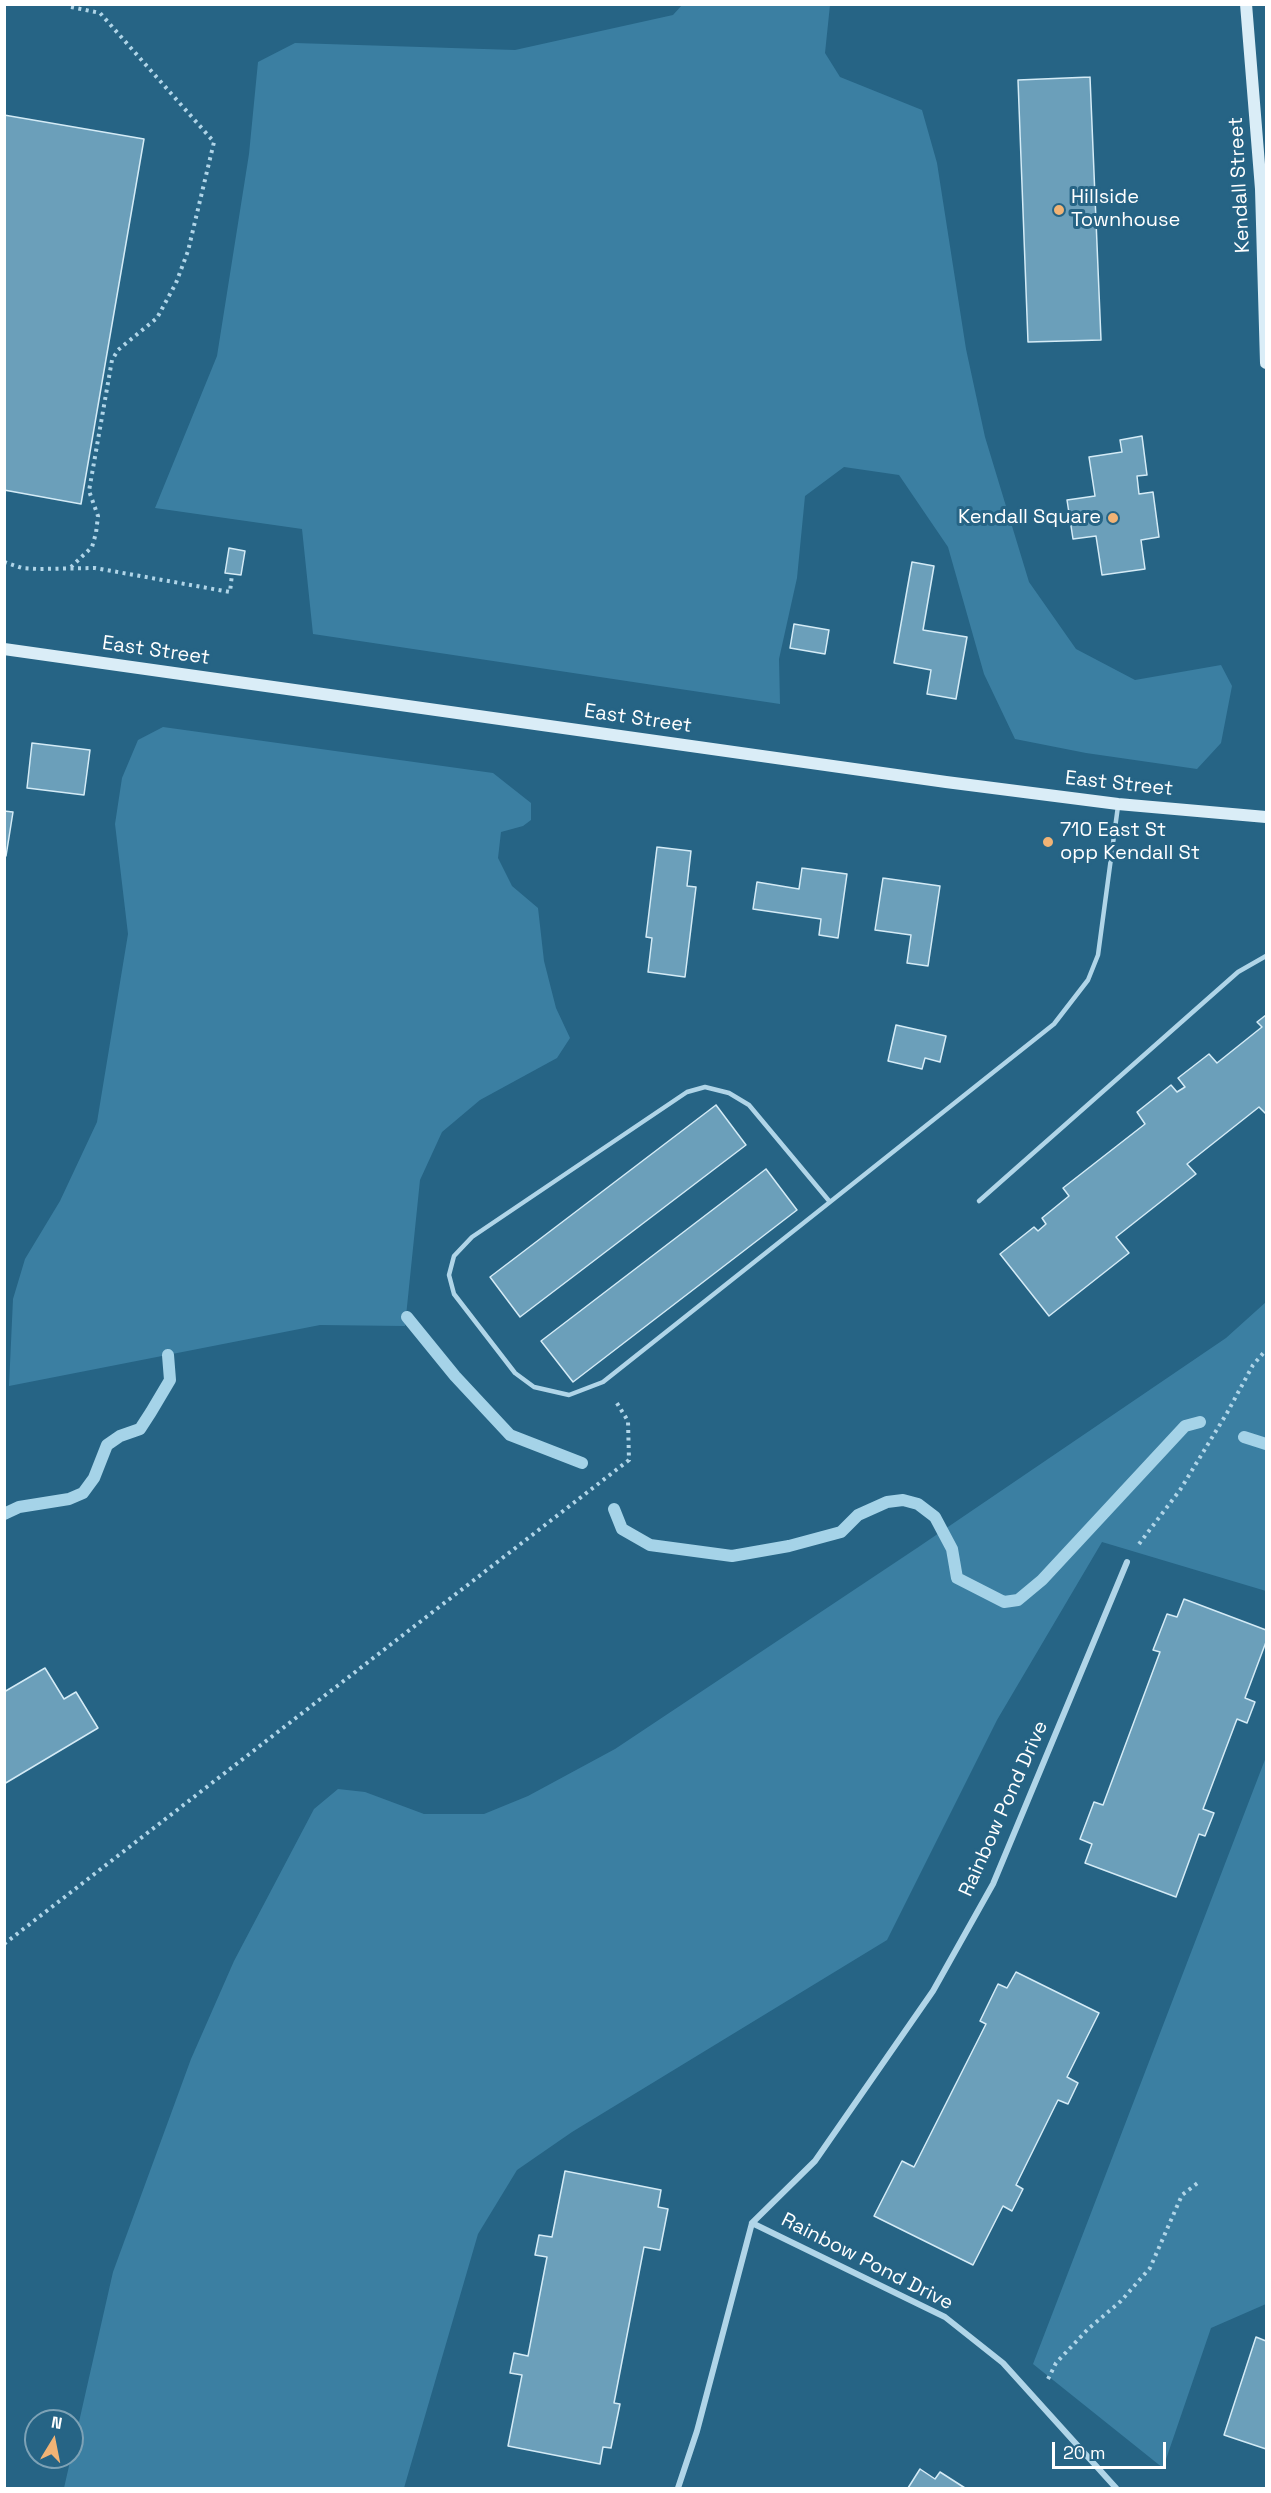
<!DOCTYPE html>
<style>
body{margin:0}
#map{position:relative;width:1271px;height:2493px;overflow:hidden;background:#266485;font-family:"Space Grotesk",sans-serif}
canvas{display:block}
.frame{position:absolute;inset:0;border:6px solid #fff;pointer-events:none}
.north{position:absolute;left:24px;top:2409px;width:60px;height:60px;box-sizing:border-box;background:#266485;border:2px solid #7da2b6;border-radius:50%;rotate:10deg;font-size:16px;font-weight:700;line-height:24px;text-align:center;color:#fff}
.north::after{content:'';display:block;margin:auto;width:21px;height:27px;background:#f1b375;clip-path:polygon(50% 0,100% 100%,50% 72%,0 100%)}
.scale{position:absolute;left:1052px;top:2442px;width:114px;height:27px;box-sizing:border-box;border:3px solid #fff;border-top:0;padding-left:8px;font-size:18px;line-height:21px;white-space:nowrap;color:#fff;-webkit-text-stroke:4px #266485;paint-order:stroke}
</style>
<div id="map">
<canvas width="1271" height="2493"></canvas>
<div class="frame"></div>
<div class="north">N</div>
<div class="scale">20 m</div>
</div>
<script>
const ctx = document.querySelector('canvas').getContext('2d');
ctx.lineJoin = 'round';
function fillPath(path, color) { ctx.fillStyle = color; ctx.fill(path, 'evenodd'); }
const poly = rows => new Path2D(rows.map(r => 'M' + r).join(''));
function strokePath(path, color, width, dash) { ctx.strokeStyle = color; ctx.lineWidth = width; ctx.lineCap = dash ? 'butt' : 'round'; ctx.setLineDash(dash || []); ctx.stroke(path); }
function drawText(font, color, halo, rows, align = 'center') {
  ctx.font = font + ' "Space Grotesk",sans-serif'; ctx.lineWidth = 6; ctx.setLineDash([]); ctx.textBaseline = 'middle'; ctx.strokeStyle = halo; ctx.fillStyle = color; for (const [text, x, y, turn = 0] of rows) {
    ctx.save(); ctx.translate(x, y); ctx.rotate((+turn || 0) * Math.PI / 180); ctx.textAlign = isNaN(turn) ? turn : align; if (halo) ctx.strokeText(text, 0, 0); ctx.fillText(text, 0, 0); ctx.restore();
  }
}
fillPath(poly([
 [682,5,830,5,825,53,840,77,922,110,937,163,966,349,985,437,1029,582,1076,649,1135,680,1221,665,1232,686,1221,743,1197,769,1086,753,1015,739,984,674,948,547,899,475,844,467,805,496,797,578,779,659,780,704,313,634,302,529,155,508,217,356,249,154,258,62,295,43,515,50,673,15],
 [163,727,493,773,531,803,531,820,523,826,501,832,498,858,512,886,538,908,544,961,556,1008,570,1038,557,1058,480,1100,442,1132,420,1180,405,1326,320,1325,9,1386,13,1299,25,1259,60,1201,97,1122,128,934,115,824,122,778,138,740],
 [1266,1302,1266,1591,1102,1542,997,1720,887,1940,572,2132,517,2170,478,2234,404,2488,64,2488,113,2272,191,2059,234,1961,314,1809,338,1789,365,1792,424,1814,484,1814,528,1796,615,1749,917,1548,1226,1338],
 [1266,1757,1266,2304,1211,2328,1163,2468,1033,2364]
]), '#3b7fa2');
strokePath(poly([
 [407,1317,455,1376,510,1435,582,1463],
 [1244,1437,1266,1444],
 [614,1509,622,1529,650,1545,732,1556,789,1546,841,1532,858,1515,887,1502,903,1500,918,1504,935,1517,952,1549,957,1578,1004,1602,1018,1600,1042,1580,1185,1426,1200,1422],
 [4,1514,19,1507,69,1499,83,1493,94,1478,107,1445,120,1436,140,1429,151,1412,170,1380,168,1355]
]), '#a5d3e8', 12);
const building = poly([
 [1090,77,1101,340,1028,342,1018,80,1090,77],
 [4,115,144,139,81,504,4,490,4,115],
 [1142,436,1147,475,1137,476,1139,494,1153,492,1159,537,1141,540,1145,569,1102,575,1096,536,1073,539,1067,500,1095,496,1089,457,1122,452,1120,440,1142,436],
 [229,548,245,551,241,575,225,573,229,548],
 [912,562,934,566,923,630,967,637,956,699,927,694,931,670,894,663,912,562],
 [794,624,829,630,825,654,790,648,794,624],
 [32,743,90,750,84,795,27,788,32,743],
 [4,811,13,812,6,856,4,855,4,811],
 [657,847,691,851,687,886,696,887,685,977,648,972,652,938,646,937,657,847],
 [802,868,847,874,838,938,819,935,821,919,753,909,757,882,799,889,802,868],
 [883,878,940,886,928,966,907,963,911,935,875,930,883,878],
 [1266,1015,1266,1114,1259,1107,1187,1164,1196,1174,1116,1237,1129,1253,1049,1316,1000,1254,1034,1227,1038,1231,1046,1224,1042,1218,1069,1196,1063,1188,1145,1124,1137,1112,1171,1085,1177,1092,1185,1087,1178,1078,1209,1054,1217,1063,1262,1027,1257,1022,1266,1015],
 [896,1025,946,1036,940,1062,925,1058,922,1069,888,1061,896,1025],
 [716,1105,746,1145,520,1317,490,1277,716,1105],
 [766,1169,797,1210,573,1382,541,1341,766,1169],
 [1184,1599,1266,1630,1266,1642,1245,1698,1255,1702,1247,1723,1237,1719,1203,1809,1214,1813,1205,1836,1199,1834,1176,1897,1085,1863,1092,1844,1080,1839,1094,1802,1103,1805,1160,1652,1153,1650,1167,1614,1177,1617,1184,1599],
 [45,1668,64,1699,76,1692,98,1728,4,1784,4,1692,45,1668],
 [1016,1972,1099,2013,1067,2077,1078,2083,1068,2104,1058,2100,1016,2185,1023,2189,1012,2211,1003,2206,973,2265,874,2216,902,2161,914,2167,986,2024,980,2021,998,1984,1007,1988,1016,1972],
 [565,2171,661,2190,658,2207,668,2209,660,2250,644,2247,614,2403,620,2404,611,2448,603,2447,600,2464,508,2446,522,2375,510,2373,514,2353,528,2356,547,2257,535,2255,539,2235,552,2237,565,2171],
 [1256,2337,1266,2341,1266,2449,1224,2435,1256,2337],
 [920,2469,935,2479,940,2472,965,2488,908,2488,920,2469]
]);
fillPath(building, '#6b9fba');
strokePath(building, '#d4ebf6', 1.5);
strokePath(poly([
 [71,7,100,13,214,142,188,251,176,283,157,318,118,350,112,360,89,491,98,516,96,533,92,547,71,567],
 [4,562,22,568,38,569,95,568,230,592,232,574],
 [1139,1544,1180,1490,1227,1413,1253,1365,1266,1350],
 [4,1944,629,1460,628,1421,615,1400],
 [1048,2379,1056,2363,1088,2329,1121,2301,1150,2268,1182,2195,1199,2182]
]), '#b0d5e8', 4, [3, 4.5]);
strokePath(poly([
 [979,1201,1238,972,1266,956],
 [830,1202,749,1105,729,1093,705,1087,687,1092,472,1237,454,1256,449,1275,454,1294,515,1373,534,1387,569,1395,603,1382,830,1202,1054,1024,1088,980,1098,955,1118,806]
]), '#b0d5e8', 4.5);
strokePath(poly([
 [752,2223,815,2161,933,1991,993,1884,1127,1562],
 [678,2488,697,2431,752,2223,945,2317,1003,2363,1116,2488]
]), '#b0d5e8', 6);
strokePath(poly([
 [1246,4,1261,189,1266,363],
 [4,649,946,782,1118,804,1266,817]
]), '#daedf7', 12);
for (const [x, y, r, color] of [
 [1059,210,6,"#f1b375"],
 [1113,518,6,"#f1b375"],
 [1048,842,6,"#f1b375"]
]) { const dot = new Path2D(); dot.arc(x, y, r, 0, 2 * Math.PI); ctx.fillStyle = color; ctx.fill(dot); strokePath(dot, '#266485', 2); }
drawText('20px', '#fff', '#266485', [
 ["Kendall Street",1240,185,-93],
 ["East Street",156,651,8],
 ["East Street",638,719,8],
 ["East Street",1119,784,6],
 ["Rainbow Pond Drive",1004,1809,-66],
 ["Rainbow Pond Drive",867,2262,27]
]);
drawText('20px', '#fff', '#266485', [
 ["Hillside",1071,198],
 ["Townhouse",1071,221],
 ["Kendall Square",1101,518,"right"],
 ["710 East St",1060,831],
 ["opp Kendall St",1060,854]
], 'left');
</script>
